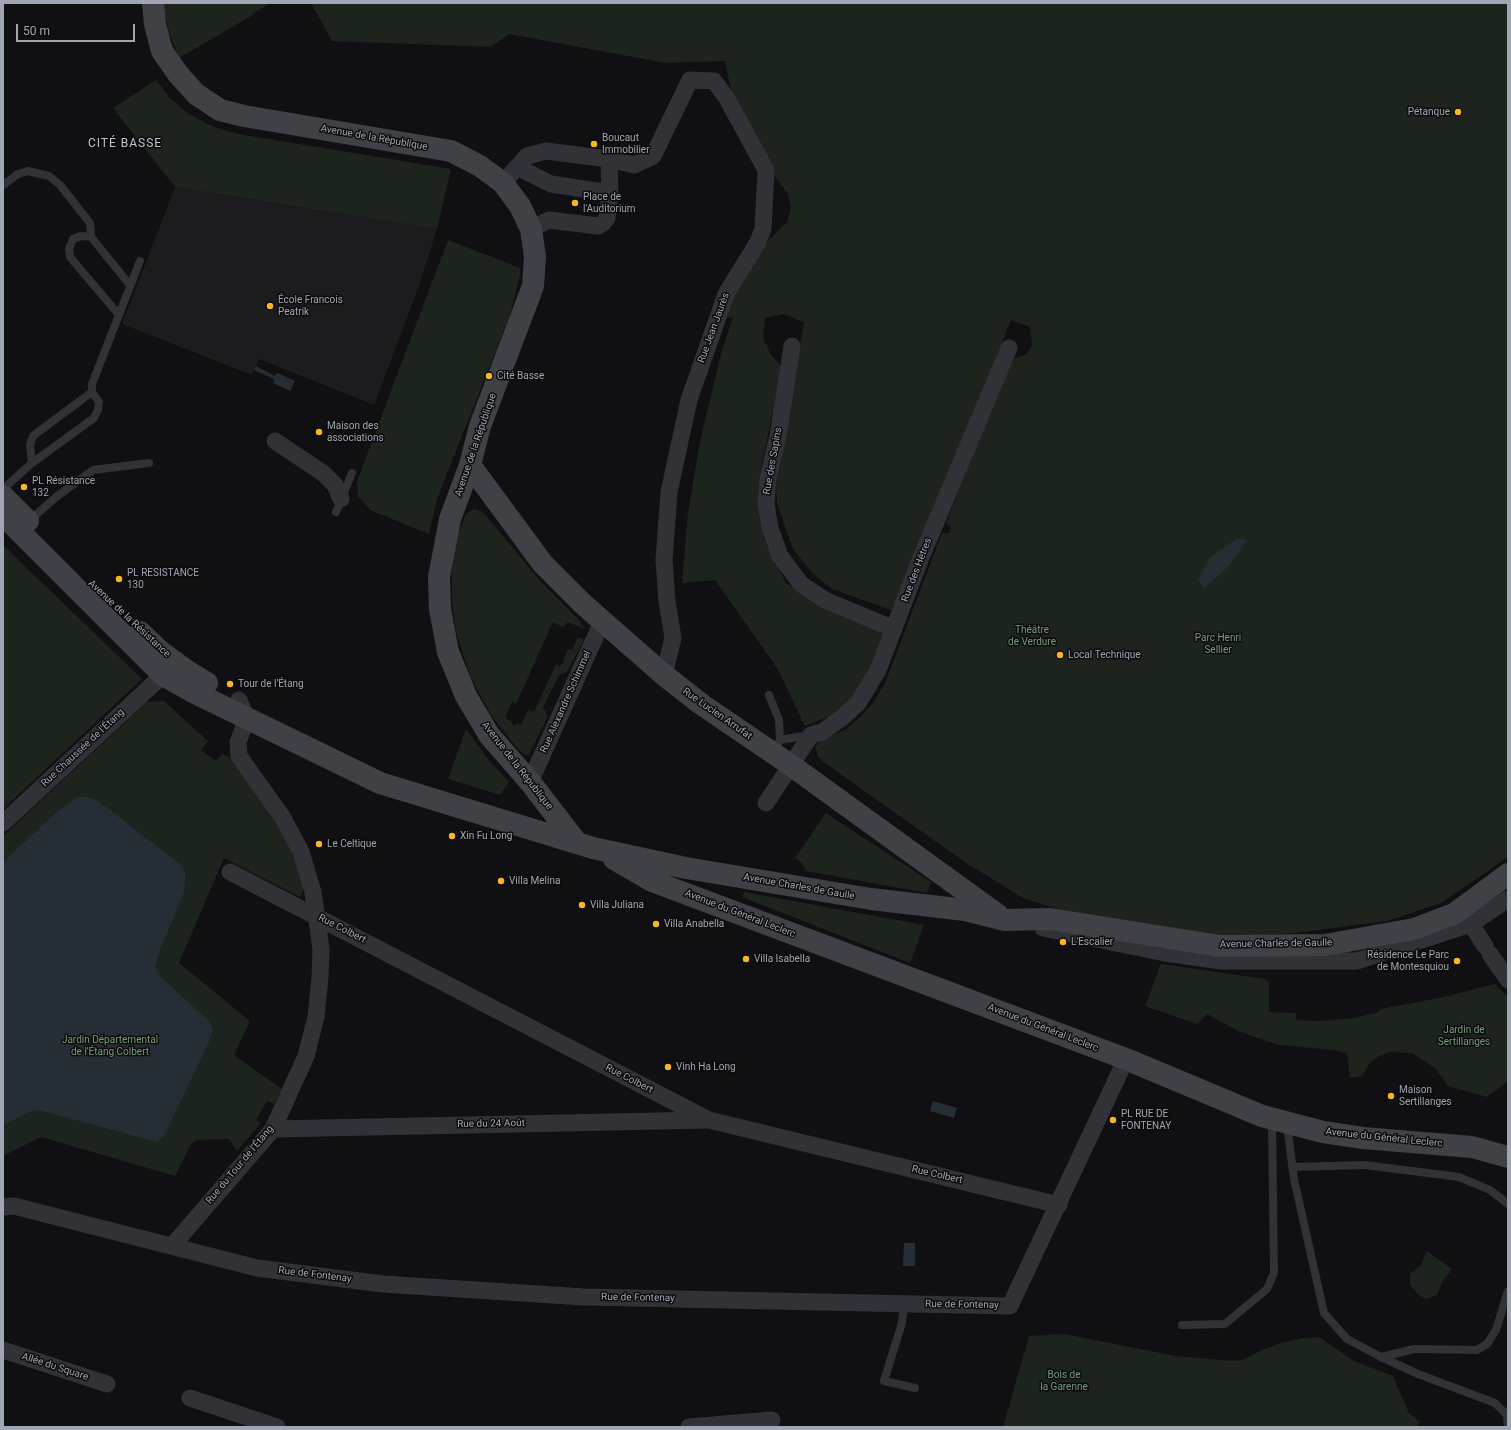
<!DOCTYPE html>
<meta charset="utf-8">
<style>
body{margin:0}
#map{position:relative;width:1511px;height:1430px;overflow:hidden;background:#101012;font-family:Roboto,sans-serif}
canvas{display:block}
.frame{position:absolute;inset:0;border:4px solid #a0a6b3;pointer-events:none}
.scale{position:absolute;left:16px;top:24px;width:119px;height:18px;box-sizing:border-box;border:2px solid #a0a6b3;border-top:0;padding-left:5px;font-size:12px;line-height:14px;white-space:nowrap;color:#a0a6b3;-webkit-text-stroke:3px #0b0b0c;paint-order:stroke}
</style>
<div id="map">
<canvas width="1511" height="1430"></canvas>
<div class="frame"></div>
<div class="scale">50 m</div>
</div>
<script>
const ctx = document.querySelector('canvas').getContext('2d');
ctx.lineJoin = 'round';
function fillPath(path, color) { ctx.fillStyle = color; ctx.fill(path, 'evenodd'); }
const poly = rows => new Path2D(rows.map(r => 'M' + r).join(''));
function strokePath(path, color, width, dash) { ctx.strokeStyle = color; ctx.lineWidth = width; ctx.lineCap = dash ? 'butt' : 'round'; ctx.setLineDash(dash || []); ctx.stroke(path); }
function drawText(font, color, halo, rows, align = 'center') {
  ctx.font = font + ' Roboto,sans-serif'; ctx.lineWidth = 3; ctx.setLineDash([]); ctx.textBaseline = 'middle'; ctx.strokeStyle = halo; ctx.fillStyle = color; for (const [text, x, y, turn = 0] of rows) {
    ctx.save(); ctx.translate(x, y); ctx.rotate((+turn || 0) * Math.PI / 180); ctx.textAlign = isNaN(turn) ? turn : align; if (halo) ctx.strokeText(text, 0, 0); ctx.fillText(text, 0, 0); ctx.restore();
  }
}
fillPath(poly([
 [175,187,437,229,418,289,374,405,259,359,252,375,122,324]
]), '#1c1c1f');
fillPath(poly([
 [164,3,271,3,252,14,253,15,179,58,170,35,164,10],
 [311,3,1508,3,1508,857,1441,903,1388,921,1295,933,1211,938,1069,913,1023,898,966,863,825,763,818,757,815,747,821,740,845,730,859,718,873,703,885,683,942,533,949,533,951,527,946,523,986,420,1013,359,1026,355,1032,345,1030,327,1011,320,894,611,832,589,812,573,793,549,777,503,776,481,804,322,784,314,765,318,763,337,770,353,782,368,761,468,758,492,758,510,764,539,786,583,811,600,875,629,882,634,884,642,878,660,850,701,832,715,805,726,777,668,715,580,682,583,688,513,700,441,722,350,733,318,722,317,747,272,768,241,787,222,791,208,788,194,768,167,732,95,725,61,666,63,509,34,491,47,332,41],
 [156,80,170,98,189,114,214,127,238,134,451,169,437,229,175,187,113,108],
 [448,240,520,268,520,275,510,315,437,499,429,534,370,510,358,496,357,481],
 [474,509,483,512,541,582,579,620,584,629,568,622,563,627,553,622,516,704,512,702,505,718,512,722,511,724,515,726,516,723,521,725,528,710,534,712,556,664,561,666,568,649,572,650,578,637,584,640,567,672,559,675,543,707,548,716,529,754,525,755,517,748,491,715,470,676,456,631,452,601,452,572,456,539,466,514],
 [3,545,142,679,3,809],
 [164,701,208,741,201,750,216,761,222,754,229,757,263,799,283,833,295,860,304,889,300,897,224,858,179,963,250,1021,234,1055,282,1089,274,1104,267,1101,256,1120,261,1123,237,1151,229,1139,197,1140,191,1144,175,1176,41,1137,3,1156,3,836,147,702],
 [466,729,488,759,509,782,500,795,448,779],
 [826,813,931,882,927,893,806,871,802,863,795,858],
 [744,892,924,925,910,963,742,897],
 [1161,964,1265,979,1269,983,1269,1012,1296,1013,1296,1020,1319,1021,1354,1018,1376,1013,1381,1009,1444,997,1495,984,1508,997,1508,1081,1487,1097,1448,1086,1436,1069,1412,1053,1390,1052,1379,1056,1370,1063,1362,1076,1350,1078,1347,1053,1333,1050,1278,1045,1238,1031,1207,1014,1197,1024,1145,1006],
 [1427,1251,1452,1269,1443,1281,1437,1295,1426,1299,1419,1295,1410,1285,1410,1274,1421,1265],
 [1064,1334,1176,1356,1232,1361,1243,1360,1262,1350,1284,1342,1304,1338,1319,1337,1354,1361,1393,1376,1409,1413,1420,1422,1416,1427,1003,1427,1029,1336]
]), '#1c241d');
fillPath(poly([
 [256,366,275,376,277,373,295,381,290,391,273,383,274,379,254,370],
 [1236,539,1247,540,1229,566,1204,589,1198,579,1210,558],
 [78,797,88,797,98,801,179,863,185,871,185,885,183,895,159,952,155,967,160,976,209,1021,213,1029,209,1042,164,1136,157,1142,39,1110,32,1111,3,1125,3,862,58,811],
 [933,1101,957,1108,954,1118,930,1111],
 [904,1243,915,1243,915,1266,903,1266]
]), '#262e35');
strokePath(poly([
 [3,185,18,174,28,171,49,176,60,185,90,223,91,237,130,285],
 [91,237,81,236,73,239,69,249,70,257,119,315],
 [32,463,30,445,33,436,92,392],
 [3,489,32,463,94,418,98,410,99,402,92,392,92,384,140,261],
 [336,512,352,473],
 [29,521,56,497,93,470,149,463],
 [769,695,779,720,780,740,773,752],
 [780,740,809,735],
 [1287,1125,1294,1179,1324,1313,1347,1339,1381,1357,1418,1374,1495,1403,1507,1415,1508,1427],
 [1292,1167,1365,1165,1459,1177,1490,1190,1508,1204],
 [904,1304,902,1323,884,1381,915,1388],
 [1182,1325,1225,1324,1267,1289,1274,1273,1272,1120],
 [1381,1357,1414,1349,1477,1350,1487,1344,1496,1330,1508,1291]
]), '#313237', 8);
strokePath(poly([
 [518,166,527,172,551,184,610,193],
 [503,183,527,156,546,151,609,159,634,165,653,156,690,80,714,81,726,97,766,170,763,229,758,242,726,294,689,400,669,492,664,560,667,601,673,638,664,675],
 [531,229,549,220,598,226,603,223,607,218,610,193,609,159],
 [792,346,778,436,768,478,766,504,770,528,780,556,801,584,825,600,894,629],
 [275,441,323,473,335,485,341,499],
 [530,782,602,622],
 [766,803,811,735,822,732,843,717,858,703,878,670,920,560,1009,348],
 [3,823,163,675,175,673],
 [230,872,709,1120,1059,1205],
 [1471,924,1485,946],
 [1043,928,1165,953,1221,961,1357,961,1471,924,1508,899],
 [1490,954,1508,980],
 [273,1129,707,1120],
 [3,1207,14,1206,257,1268,383,1284,584,1297,1010,1306,1126,1059],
 [172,1246,273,1129,306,1056,316,1017,320,978,321,949,313,892,301,852,283,818,239,756,238,742,247,719,239,700],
 [3,1350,107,1384],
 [190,1398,277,1427],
 [689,1427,772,1420]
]), '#313237', 17);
strokePath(poly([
 [153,3,155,24,162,51,178,74,196,94,220,110,244,116,451,151,480,166,503,183,520,206,531,229,535,257,533,286,480,426,470,465,450,519,439,577,440,609,448,652,466,696,489,735,530,782,577,843],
 [470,465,543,564,583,604,664,675,701,704,792,766,998,915],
 [3,496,28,521],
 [3,515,163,675,191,691,380,783,593,848,686,868,871,899,965,910,1005,920,1050,919,1220,946,1325,945,1414,929,1454,914,1508,874],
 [140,632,161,652,187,671,207,683],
 [614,859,652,881,1126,1059,1262,1116,1323,1132,1363,1138,1472,1147,1508,1157]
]), '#3f4147', 22);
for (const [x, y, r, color] of [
 [1458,112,4,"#fab620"],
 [594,144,4,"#fab620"],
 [575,203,4,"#fab620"],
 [270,306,4,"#fab620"],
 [489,376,4,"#fab620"],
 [319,432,4,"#fab620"],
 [24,487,4,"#fab620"],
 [119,579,4,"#fab620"],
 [1060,655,4,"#fab620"],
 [230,684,4,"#fab620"],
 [452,836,4,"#fab620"],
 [319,844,4,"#fab620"],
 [501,881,4,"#fab620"],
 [582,905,4,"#fab620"],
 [656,924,4,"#fab620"],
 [1063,942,4,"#fab620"],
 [746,959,4,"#fab620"],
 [1457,961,4,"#fab620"],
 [668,1067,4,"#fab620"],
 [1391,1096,4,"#fab620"],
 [1113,1120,4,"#fab620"]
]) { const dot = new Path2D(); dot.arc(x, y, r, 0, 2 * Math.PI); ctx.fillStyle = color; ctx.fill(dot); strokePath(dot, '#0b0b0c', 1.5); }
drawText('10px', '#a0a6b3', '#0b0b0c', [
 ["Pétanque",1450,112,"right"],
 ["Boucaut",602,138],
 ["Immobilier",602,150],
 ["Place de",583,197],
 ["l'Auditorium",583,209],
 ["École Francois",278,300],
 ["Peatrik",278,312],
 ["Cité Basse",497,376],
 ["Maison des",327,426],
 ["associations",327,438],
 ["PL Résistance",32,481],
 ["132",32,493],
 ["PL RESISTANCE",127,573],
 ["130",127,585],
 ["Local Technique",1068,655],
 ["Tour de l'Étang",238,684],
 ["Xin Fu Long",460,836],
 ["Le Celtique",327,844],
 ["Villa Melina",509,881],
 ["Villa Juliana",590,905],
 ["Villa Anabella",664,924],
 ["L'Escalier",1071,942],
 ["Résidence Le Parc",1449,955,"right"],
 ["de Montesquiou",1449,967,"right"],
 ["Villa Isabella",754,959],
 ["Vinh Ha Long",676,1067],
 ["Maison",1399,1090],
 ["Sertillanges",1399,1102],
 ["PL RUE DE",1121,1114],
 ["FONTENAY",1121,1126]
], 'left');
drawText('10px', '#a0a6b3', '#0b0b0c', [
 ["Avenue de la République",374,138,10],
 ["Rue Jean Jaurès",714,328,-70],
 ["Avenue de la République",476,445,-71],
 ["Rue des Sapins",773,461,-80],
 ["Rue des Hêtres",917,570,-69],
 ["Avenue de la Résistance",129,619,43],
 ["Rue Alexandre Schimmel",566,702,-66],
 ["Rue Lucien Arrufat",717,714,35],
 ["Rue Chaussée de l'Étang",83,748,-43],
 ["Avenue de la République",517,766,52],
 ["Avenue Charles de Gaulle",799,887,10],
 ["Avenue du Général Leclerc",740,914,21],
 ["Rue Colbert",342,929,27],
 ["Avenue Charles de Gaulle",1276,944,-1],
 ["Avenue du Général Leclerc",1043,1028,21],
 ["Rue Colbert",629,1079,27],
 ["Rue du 24 Août",491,1124,-1],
 ["Avenue du Général Leclerc",1384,1138,6],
 ["Rue du Tour de l'Étang",240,1165,-50],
 ["Rue Colbert",937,1175,13],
 ["Rue de Fontenay",315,1275,7],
 ["Rue de Fontenay",638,1298,1],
 ["Rue de Fontenay",962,1305,1],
 ["Allée du Square",55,1367,18]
]);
drawText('10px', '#769f7a', '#0b0b0c', [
 ["Théâtre",1032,630],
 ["de Verdure",1032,642],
 ["Parc Henri",1218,638],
 ["Sellier",1218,650],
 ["Jardin de",1464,1030],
 ["Sertillanges",1464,1042],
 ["Jardin Départemental",110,1040],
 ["de l'Étang Colbert",110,1052],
 ["Bois de",1064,1375],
 ["la Garenne",1064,1387]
]);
ctx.letterSpacing = '1px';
drawText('12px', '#c2c5cf', '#0b0b0c', [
 ["CITÉ BASSE",125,144]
]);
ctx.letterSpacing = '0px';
</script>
